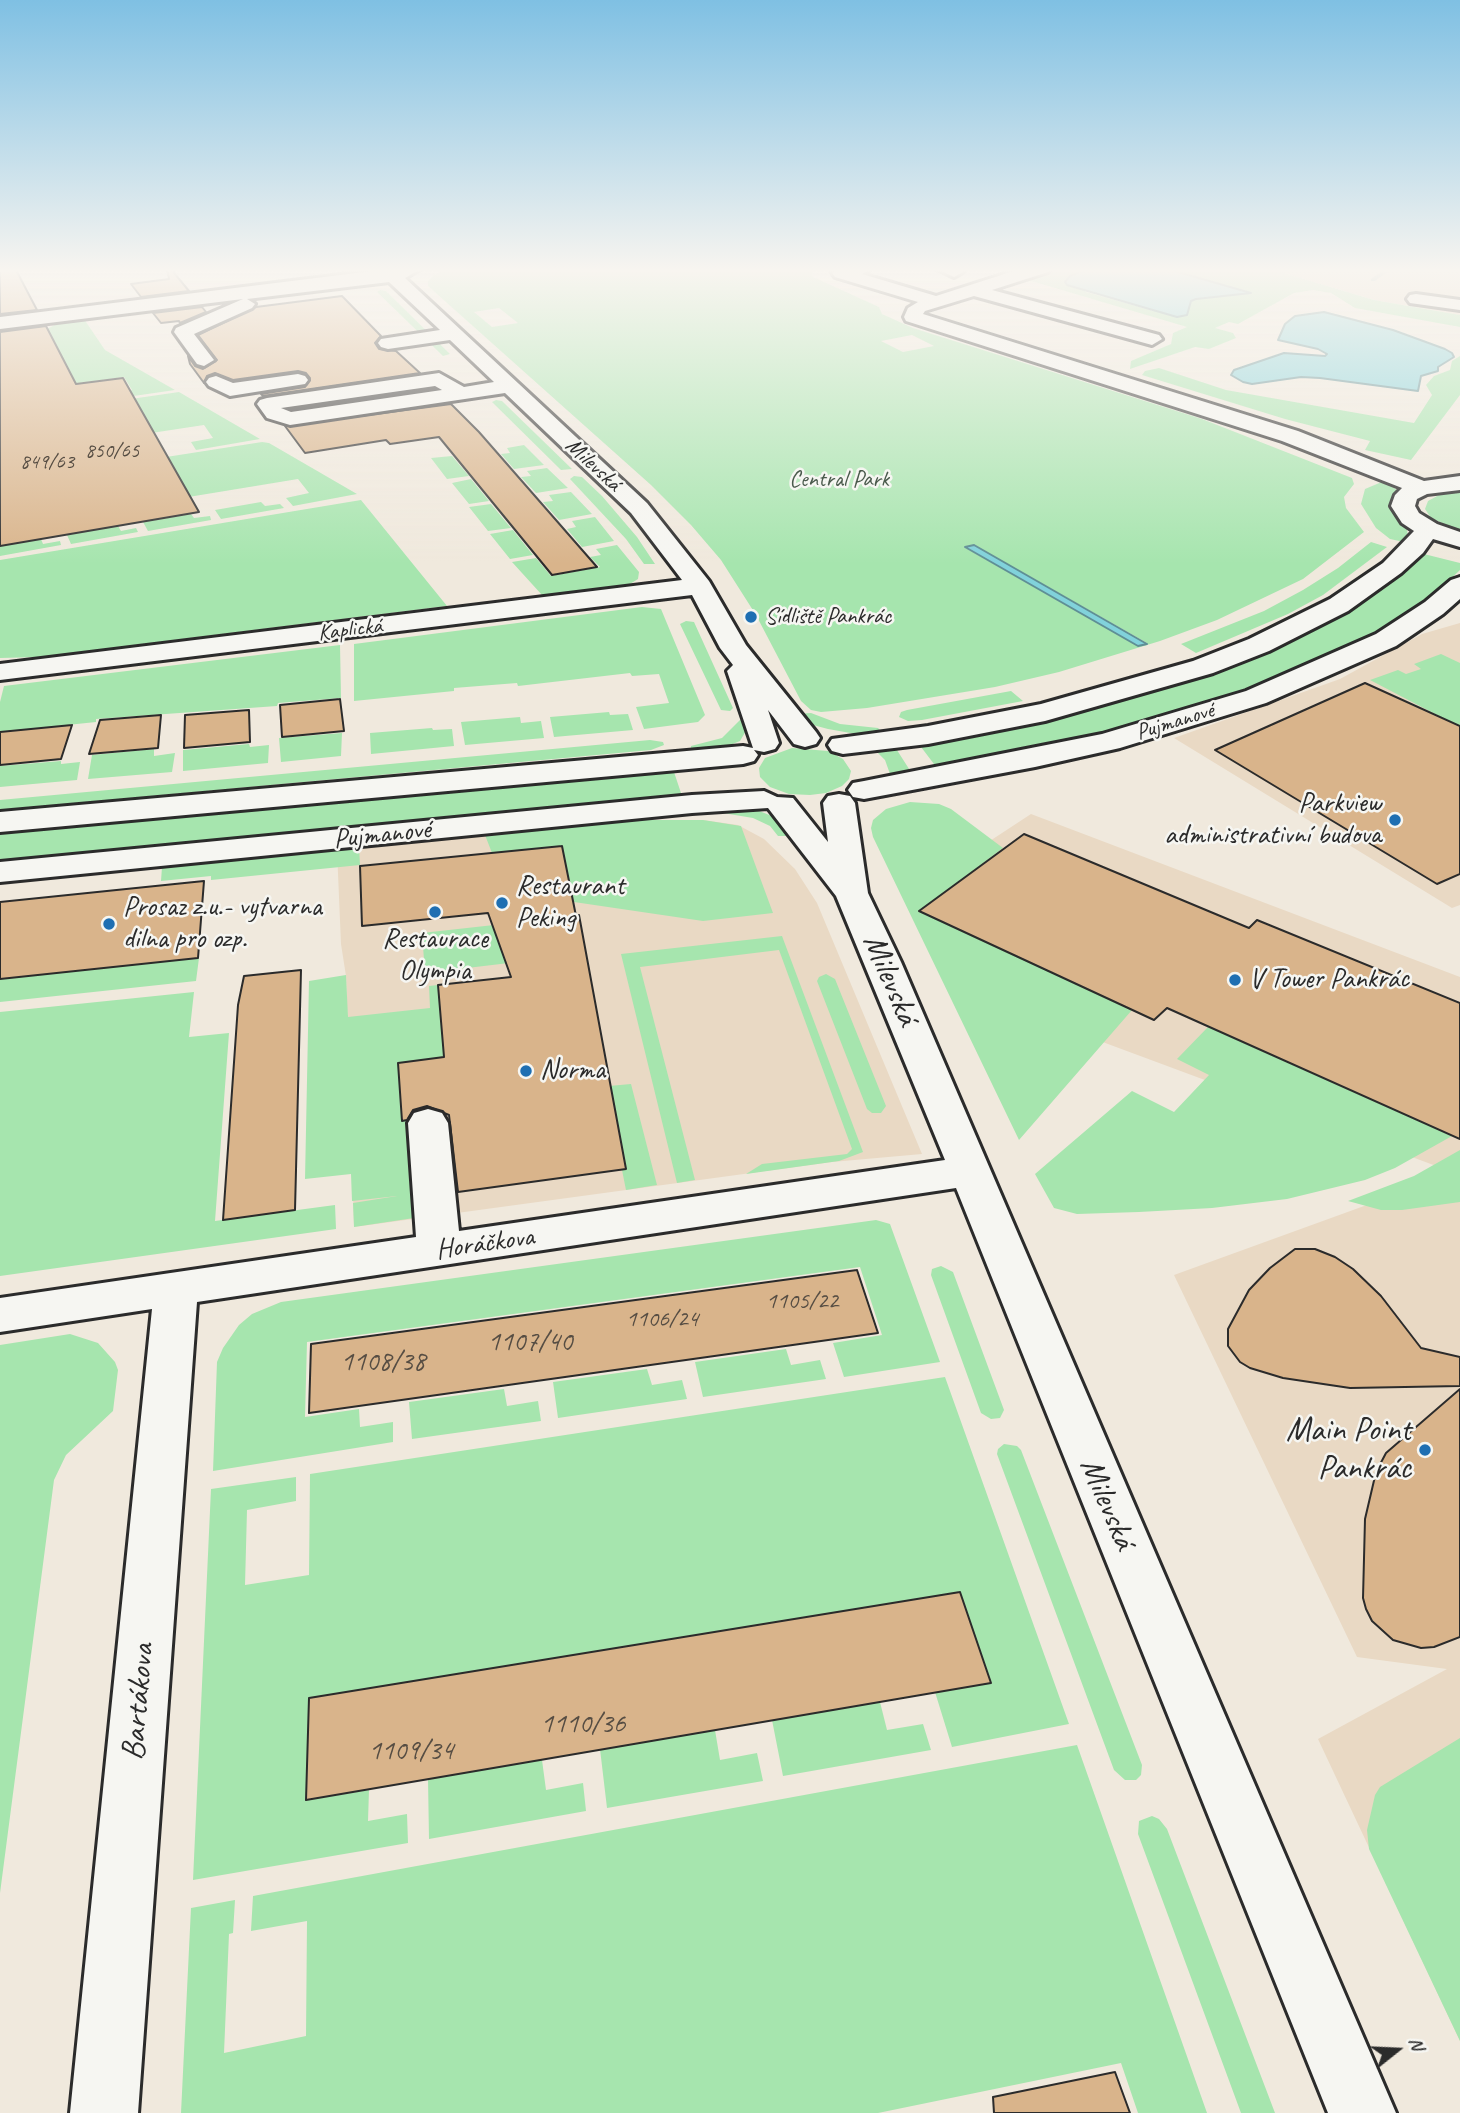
<!DOCTYPE html>
<meta charset="utf-8">
<style>
body{margin:0}
#map{position:relative;width:1460px;height:2113px;overflow:hidden;background:#f0e9dd;font-family:Caveat,sans-serif}
canvas{display:block}
.north{position:absolute;left:1362px;top:2015px;width:70px;height:70px;-webkit-text-stroke:5px #f6f6f2;paint-order:stroke;rotate:72deg;font-size:19px;font-weight:700;line-height:28px;text-align:center;color:#2b2b2b}
.north::after{content:'';display:block;margin:auto;width:24px;height:32px;background:#2b2b2b;clip-path:polygon(50% 0,100% 100%,50% 72%,0 100%)}
</style>
<div id="map">
<canvas width="1460" height="2113"></canvas>
<div class="north">N</div>
</div>
<script>
const ctx = document.querySelector('canvas').getContext('2d');
ctx.lineJoin = 'round';
function fillPath(path, color) { ctx.fillStyle = color; ctx.fill(path, 'evenodd'); }
const poly = rows => new Path2D(rows.map(r => 'M' + r).join(''));
function strokePath(path, color, width, dash) { ctx.strokeStyle = color; ctx.lineWidth = width; ctx.lineCap = dash ? 'butt' : 'round'; ctx.setLineDash(dash || []); ctx.stroke(path); }
function drawText(font, color, halo, rows, align = 'center') {
  ctx.font = font + ' Caveat,sans-serif'; ctx.lineWidth = 5; ctx.setLineDash([]); ctx.textBaseline = 'middle'; ctx.strokeStyle = halo; ctx.fillStyle = color; for (const [text, x, y, turn = 0] of rows) {
    ctx.save(); ctx.translate(x, y); ctx.rotate((+turn || 0) * Math.PI / 180); ctx.textAlign = isNaN(turn) ? turn : align; if (halo) ctx.strokeText(text, 0, 0); ctx.fillText(text, 0, 0); ctx.restore();
  }
}
fillPath(poly([
 [1267,268,1460,268,1460,315,1374,300],
 [1460,623,1460,905,1452,908,1174,738,1340,679,1422,634],
 [1031,814,1460,977,1460,2041,1318,1739,1447,1669,1357,1657,1174,1275,1455,1173,995,1002,937,956,909,894],
 [632,820,703,820,738,825,764,839,795,869,817,903,922,1154,832,1162,354,1227,346,976,341,944,337,850]
]), '#e9d9c4');
fillPath(poly([
 [447,268,825,268,813,271,811,276,879,307,882,314,913,328,1202,419,1352,478,1354,484,1344,497,1346,508,1364,532,1303,579,1217,620,1160,641,1059,672,995,687,867,708,821,712,811,710,801,701,756,615,721,560,691,525,651,485,428,286,428,281,434,275],
 [499,308,518,323,492,327,474,312],
 [912,335,934,346,903,352,881,341],
 [974,545,1147,643,1138,646,966,548],
 [1063,268,1087,268,1070,276,1086,292,1154,311,1196,299,1250,293,1164,268,1267,268,1374,300,1460,315,1460,327,1355,308,1331,293,1313,290,1294,293,1238,324,1229,322,1215,328,1233,333,1236,338,1209,349,1195,347,1130,369,1131,361,1171,344,1173,333,1187,327,1028,280],
 [380,290,386,291,450,354,443,356,377,292],
 [84,319,105,350,175,390,113,399,109,393,132,390,124,377,0,394,0,335,49,328,58,323],
 [1460,356,1460,395,1411,460,1365,450,1370,441,1285,419,1142,375,1145,371,1159,368,1226,390,1414,423,1432,395,1426,385,1434,376,1450,370,1452,361],
 [179,392,260,439,196,450,191,442,213,438,204,425,0,456,0,418],
 [496,400,502,401,572,469,561,470,492,402],
 [262,442,269,443,357,494,293,506,286,498,309,493,298,479,0,528,0,483],
 [524,445,544,465,514,469,501,454,510,453,507,448],
 [452,456,469,476,447,479,431,458],
 [547,468,568,488,536,493,521,477,531,476,527,471],
 [574,476,582,477,602,496,637,537,655,564,644,564,626,539,570,479],
 [471,479,489,501,469,504,452,483],
 [1384,481,1397,490,1392,507,1407,529,1408,537,1404,542,1390,539,1376,528,1361,504,1365,489],
 [571,492,592,514,559,520,543,502,553,501,549,495],
 [1460,492,1460,531,1431,518,1425,509,1428,501,1439,495],
 [361,500,447,606,39,657,0,658,0,560],
 [261,502,265,506,280,504,284,508,221,519,215,510],
 [491,504,511,528,488,531,469,507],
 [191,514,194,518,210,516,211,520,148,531,143,522],
 [595,517,614,541,582,547,567,529,576,527,572,521],
 [118,526,121,531,136,528,138,532,71,544,67,535],
 [513,530,533,555,510,559,490,534],
 [41,539,43,544,60,541,61,545,0,556,0,546],
 [1371,542,1387,547,1323,595,1288,614,1196,653,1181,644,1264,611,1303,590,1338,568],
 [617,545,639,572,638,579,630,584,542,595,512,562,536,558,551,576,600,567,590,557,601,555,596,549],
 [1424,554,1460,563,1460,570,1423,605,1373,636,1290,677,1121,732,937,768,918,743,1070,713,1151,692,1211,672,1341,613,1382,588],
 [642,607,661,609,705,715,698,722,644,729,636,707,669,703,659,674,632,676,630,673,518,686,517,683,454,688,454,691,354,701,354,644],
 [686,621,694,622,733,708,730,711,721,710,680,624],
 [340,645,341,698,278,703,277,706,96,719,96,722,0,732,0,702,4,686],
 [1441,654,1460,663,1460,727,1370,680,1398,670,1406,674,1421,669,1414,664],
 [1011,691,1023,701,922,720,908,721,899,717,901,712,907,710],
 [609,712,610,715,628,714,633,730,554,737,550,717],
 [811,713,840,724,878,728,883,733,856,734,828,729,813,725,798,714],
 [520,717,521,723,541,721,544,738,465,745,461,722],
 [740,720,746,720,747,729,740,741,720,749,691,753,691,746,722,738],
 [432,728,433,730,452,729,454,746,371,754,370,733],
 [342,733,341,756,281,762,279,738],
 [650,740,663,742,664,745,651,750,0,810,0,800],
 [249,744,250,747,269,745,268,763,183,771,183,750],
 [895,747,911,772,890,774,885,760,876,751],
 [792,748,828,751,843,759,851,771,849,779,842,786,826,793,810,795,789,794,770,787,760,777,759,768,765,758],
 [154,749,154,756,175,753,172,772,88,779,92,755],
 [61,761,61,764,80,762,77,780,0,787,0,766],
 [673,769,682,796,0,862,0,833],
 [910,802,939,804,951,809,1003,848,920,911,1132,1010,1019,1140,873,837,871,828,873,820,886,809],
 [722,808,754,809,772,816,781,823,787,833,786,836,778,836,770,826,753,818,717,812],
 [632,820,703,820,741,826,773,913,703,921,574,902,562,846,492,853,485,835],
 [359,847,360,865,211,880,211,876,161,881,162,867],
 [503,924,509,963,425,973,422,933],
 [782,936,863,1152,839,1161,746,1174,762,1164,847,1154,852,1149,779,950,640,967,695,1180,677,1183,621,954],
 [199,958,196,981,0,1002,0,979],
 [826,974,835,979,886,1106,881,1113,872,1113,867,1109,817,981,819,977],
 [346,975,348,1017,430,1008,429,986,438,985,447,1089,435,1059,399,1063,403,1120,410,1120,414,1218,354,1227,353,1203,397,1196,352,1201,351,1174,305,1179,309,981],
 [194,992,189,1037,229,1033,215,1221,335,1205,336,1229,0,1276,0,1012],
 [1208,1027,1452,1136,1395,1168,1365,1180,1287,1199,1212,1208,1139,1212,1077,1214,1054,1208,1035,1174,1132,1091,1174,1112,1209,1075,1177,1059],
 [631,1084,657,1185,626,1190,622,1170,626,1169,609,1086],
 [1460,1150,1460,1202,1402,1210,1381,1210,1348,1201,1414,1176],
 [876,1220,890,1224,940,1362,844,1377,833,1343,882,1335,860,1267,307,1342,305,1417,359,1409,360,1427,393,1422,393,1442,213,1471,217,1362,223,1348,239,1325,252,1314,281,1302],
 [941,1266,953,1272,1004,1410,1000,1418,991,1419,981,1413,931,1275,932,1269],
 [70,1334,98,1343,115,1362,118,1370,113,1411,66,1455,54,1480,0,1893,0,1345],
 [786,1349,791,1365,820,1360,826,1379,703,1397,695,1362],
 [647,1369,652,1385,682,1380,687,1399,558,1418,553,1382],
 [945,1377,1069,1724,952,1747,935,1692,991,1682,960,1592,309,1698,307,1800,369,1790,368,1821,407,1814,408,1843,193,1880,211,1489,296,1477,296,1501,247,1510,245,1585,309,1575,310,1474],
 [504,1389,507,1406,538,1401,541,1421,412,1439,409,1402],
 [1004,1444,1017,1446,1021,1450,1142,1765,1141,1775,1136,1780,1125,1780,1114,1770,997,1454,998,1449],
 [880,1702,887,1730,923,1724,931,1750,783,1776,772,1720],
 [715,1730,720,1760,757,1753,763,1781,607,1808,600,1749],
 [1460,1738,1460,2041,1369,1849,1367,1830,1375,1795,1380,1787],
 [1077,1745,1207,2113,1138,2113,1121,2063,878,2113,181,2113,191,1908,235,1900,233,1933,229,1934,224,2053,306,2036,307,1921,251,1931,253,1896],
 [542,1760,546,1790,583,1783,586,1811,429,1839,428,1779],
 [1152,1816,1159,1819,1167,1829,1275,2113,1241,2113,1138,1834,1139,1821]
]), '#a6e5ae');
const water = poly([
 [1087,269,1164,268,1251,293,1196,299,1191,301,1187,315,1177,317,1067,285,1065,282,1070,276,1087,269],
 [1324,312,1393,330,1445,349,1452,353,1454,357,1438,367,1438,371,1421,376,1418,391,1320,378,1301,377,1252,384,1243,382,1231,375,1234,370,1284,353,1325,356,1327,354,1318,349,1278,340,1285,324,1295,316,1324,312],
 [974,545,1147,644,1138,646,965,547,974,545]
]);
fillPath(water, '#81d2db');
strokePath(water, '#5f8f95', 2);
fillPath(poly([
 [1386,268,1392,268,1375,281,1371,281,1371,279,1386,268]
]), '#5f8f95');
const building = poly([
 [0,268,15,268,37,310,0,314,0,268],
 [167,268,170,268,189,291,141,297,131,284,169,279,167,268],
 [342,296,381,336,375,343,379,349,396,351,420,373,263,396,261,394,305,387,310,378,306,373,298,371,233,380,215,373,207,376,204,383,190,364,188,356,195,366,203,369,217,360,198,335,256,307,342,296],
 [202,307,206,312,180,323,179,321,161,323,153,313,202,307],
 [46,326,76,384,123,378,199,512,0,546,0,332,46,326],
 [451,404,479,432,597,567,552,575,439,437,390,444,386,440,305,453,285,426,451,404],
 [1365,683,1460,726,1460,874,1437,884,1215,750,1365,683],
 [340,699,344,731,282,737,280,705,340,699],
 [249,710,250,742,184,748,185,715,249,710],
 [161,715,158,748,89,754,100,720,161,715],
 [72,725,61,759,0,765,0,732,72,725],
 [1024,834,1249,928,1257,920,1460,1003,1460,1139,1167,1008,1154,1020,919,911,1024,834],
 [562,846,576,916,579,915,626,1169,458,1192,449,1115,427,1106,413,1110,407,1120,402,1121,398,1063,444,1057,438,985,511,977,488,913,362,926,360,866,562,846],
 [204,881,198,958,0,979,0,902,204,881],
 [301,970,295,1210,223,1220,238,1005,244,976,301,970],
 [1295,1249,1315,1249,1335,1257,1353,1269,1381,1296,1421,1348,1460,1357,1460,1386,1350,1388,1283,1378,1250,1368,1240,1362,1228,1346,1228,1329,1249,1290,1270,1268,1295,1249],
 [857,1270,878,1333,309,1413,311,1344,857,1270],
 [1460,1389,1460,1637,1434,1647,1421,1648,1393,1640,1372,1621,1366,1609,1363,1598,1365,1519,1376,1472,1386,1453,1460,1389],
 [960,1592,991,1683,306,1800,309,1698,960,1592],
 [1115,2072,1130,2113,994,2113,993,2097,1115,2072]
]);
fillPath(building, '#d9b48b');
strokePath(building, '#2b2b2b', 2);
const minor = poly([
 [397,268,422,268,405,278,647,503,709,581,746,645,816,732,820,738,816,744,805,747,794,744,768,710,779,743,775,749,764,752,754,750,758,755,754,761,743,764,0,832,0,812,743,746,753,748,727,671,733,665,720,648,692,595,0,680,0,664,682,580,631,513,505,393,290,425,267,418,257,404,260,400,267,398,439,373,464,387,494,382,450,340,388,349,381,347,378,343,381,339,440,330,389,282,247,299,255,304,252,308,194,334,214,360,204,366,197,364,174,332,176,328,243,299,0,329,0,317,397,268],
 [435,386,442,390,291,412,281,408,435,386],
 [839,268,872,268,862,274,936,296,1023,268,1050,268,1048,272,992,290,1159,335,1162,339,1152,345,974,296,925,311,923,314,1298,431,1424,481,1460,476,1460,490,1427,494,1417,499,1415,506,1419,513,1437,524,1460,532,1460,547,1433,539,1423,553,1401,573,1348,611,1269,651,1213,673,1045,721,928,744,843,754,832,751,828,745,832,739,928,726,1041,704,1193,661,1249,639,1330,599,1383,563,1414,531,1402,523,1391,506,1395,495,1402,488,1282,441,906,321,904,317,908,308,918,302,835,277,832,273,839,268],
 [935,268,960,268,963,272,954,277,935,268],
 [1416,294,1460,300,1460,310,1410,303,1407,299,1410,295,1416,294],
 [298,374,305,376,308,380,305,384,230,396,209,386,206,382,209,378,216,376,233,383,298,374],
 [1460,577,1460,599,1443,614,1396,646,1266,703,1120,748,1035,767,864,799,853,797,848,790,853,783,864,781,1102,734,1246,691,1376,634,1425,602,1451,580,1460,577],
 [764,791,777,797,793,798,828,842,823,803,828,796,839,794,850,796,855,803,868,893,901,962,1396,2113,1328,2113,956,1188,197,1302,138,2113,70,2113,152,1309,0,1332,0,1298,416,1237,408,1123,414,1113,428,1109,442,1113,448,1123,459,1231,945,1160,836,896,768,808,692,813,0,882,0,862,692,795,764,791]
]);
strokePath(minor, '#2b2b2b', 6);
fillPath(minor, '#f6f6f2');
const sky = ctx.createLinearGradient(0, 0, 0, 564);
sky.addColorStop(0, '#7fc0e3');
sky.addColorStop(0.48, '#f8f5f0');
sky.addColorStop(1, '#f8f5f000');
ctx.fillStyle = sky;
ctx.fillRect(0, 0, 1460, 564);
for (const [x, y, r, color] of [
 [751,617,7,"#1f6fb2"],
 [1395,820,7,"#1f6fb2"],
 [502,903,7,"#1f6fb2"],
 [435,912,7,"#1f6fb2"],
 [109,924,7,"#1f6fb2"],
 [1235,980,7,"#1f6fb2"],
 [526,1071,7,"#1f6fb2"],
 [1425,1450,7,"#1f6fb2"]
]) { const dot = new Path2D(); dot.arc(x, y, r, 0, 2 * Math.PI); ctx.fillStyle = color; ctx.fill(dot); strokePath(dot, '#f6f6f2', 2.5); }
drawText('21px', '#564d43', null, [
 ["850/65",112,451],
 ["849/63",47,462]
]);
drawText('23px', '#2b2b2b', '#f6f6f2', [
 ["Milevská",593,465,43],
 ["Kaplická",350,630,-7],
 ["Pujmanové",1175,722,-17]
]);
drawText('23px', '#4a5a4c', '#f6f6f2', [
 ["Central Park",839,480]
]);
drawText('23px', '#2b2b2b', '#f6f6f2', [
 ["Sídliště Pankrác",765,617]
], 'left');
drawText('24px', '#564d43', null, [
 ["1105/22",802,1302],
 ["1106/24",662,1320]
]);
drawText('28px', '#2b2b2b', '#f6f6f2', [
 ["Parkview",1381,804,"right"],
 ["administrativní budova",1381,836,"right"],
 ["Restaurant",516,887],
 ["Peking",516,919],
 ["Prosaz z.u.- vytvarna",123,908],
 ["dilna pro ozp.",123,940],
 ["Restaurace",435,940,"center"],
 ["Olympia",435,972,"center"],
 ["V Tower Pankrác",1249,980],
 ["Norma",540,1071]
], 'left');
drawText('28px', '#2b2b2b', '#f6f6f2', [
 ["Pujmanové",382,835,-6],
 ["Horáčkova",485,1244,-8]
]);
drawText('28px', '#564d43', null, [
 ["1107/40",530,1343],
 ["1108/38",383,1363],
 ["1110/36",583,1725],
 ["1109/34",411,1752]
]);
drawText('33px', '#2b2b2b', '#f6f6f2', [
 ["Milevská",890,980,67],
 ["Milevská",1107,1504,67],
 ["Bartákova",139,1702,-85]
]);
drawText('33px', '#2b2b2b', '#f6f6f2', [
 ["Main Point",1411,1431],
 ["Pankrác",1411,1469]
], 'right');
</script>
